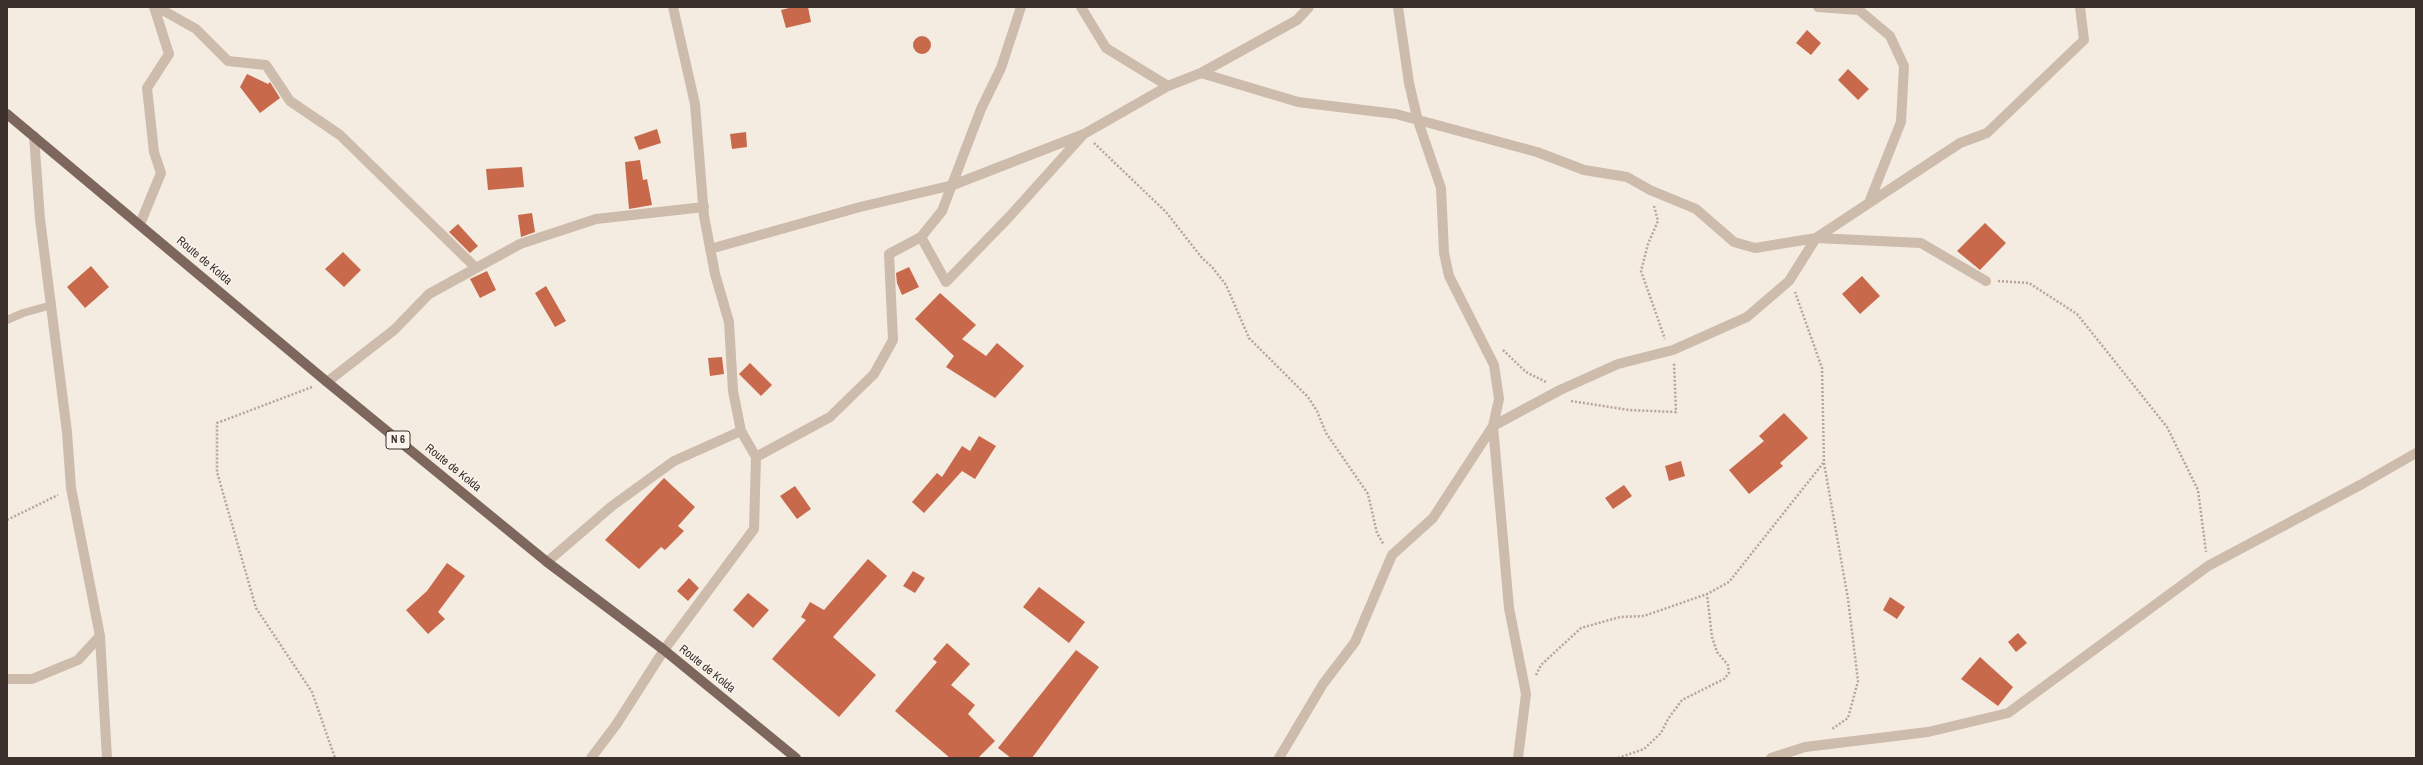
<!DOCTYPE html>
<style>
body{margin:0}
#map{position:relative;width:2423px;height:765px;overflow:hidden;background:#f4ebe1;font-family:"Archivo Narrow",sans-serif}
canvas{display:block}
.frame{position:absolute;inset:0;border:8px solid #3b302b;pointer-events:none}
</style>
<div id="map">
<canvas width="2423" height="765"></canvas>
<div class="frame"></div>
</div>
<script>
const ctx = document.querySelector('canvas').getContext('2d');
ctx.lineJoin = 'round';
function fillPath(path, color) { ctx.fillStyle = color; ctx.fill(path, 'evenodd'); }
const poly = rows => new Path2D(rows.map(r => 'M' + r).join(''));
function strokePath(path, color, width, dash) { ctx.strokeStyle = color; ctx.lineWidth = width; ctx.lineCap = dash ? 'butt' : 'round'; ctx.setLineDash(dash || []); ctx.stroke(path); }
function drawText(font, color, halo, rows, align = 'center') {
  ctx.font = font + ' "Archivo Narrow",sans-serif'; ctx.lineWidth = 3; ctx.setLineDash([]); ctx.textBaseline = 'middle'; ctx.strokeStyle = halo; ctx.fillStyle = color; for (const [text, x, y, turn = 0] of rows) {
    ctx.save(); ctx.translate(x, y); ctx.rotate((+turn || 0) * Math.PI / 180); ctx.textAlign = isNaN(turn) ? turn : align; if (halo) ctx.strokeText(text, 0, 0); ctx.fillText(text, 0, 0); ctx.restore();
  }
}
fillPath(poly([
 [793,7,808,7,811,22,786,28,781,10],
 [1807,30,1821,43,1811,55,1796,43],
 '913 45a9 9 0 1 1 18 0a9 9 0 1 1-18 0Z',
 [1848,69,1869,89,1858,100,1838,80],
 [247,74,268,84,270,82,280,98,260,113,240,87],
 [657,129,661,143,639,150,634,137],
 [746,132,747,147,732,149,730,134],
 [640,160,643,180,647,179,652,205,629,209,625,162],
 [522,167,524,187,488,190,486,169],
 [532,213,535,232,521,237,518,215],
 [1985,223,2006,243,1980,270,1957,251],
 [458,224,478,246,470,253,449,232],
 [343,252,361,270,344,287,325,269],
 [91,266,109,287,85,308,67,287],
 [909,267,919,287,902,295,897,283,896,273],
 [487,271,496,290,480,298,470,279],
 [1862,276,1880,296,1860,314,1842,294],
 [546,286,566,321,555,327,535,293],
 [940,293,976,325,962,339,986,356,997,343,1024,366,995,398,946,367,954,356,915,319],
 [722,357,724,374,710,376,708,358],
 [750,363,772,385,761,396,739,374],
 [1784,413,1808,438,1780,463,1783,466,1749,494,1729,470,1764,441,1759,436],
 [979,436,996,446,975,479,962,471,924,513,912,502,937,473,942,477,962,446,970,451],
 [1681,461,1685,476,1669,481,1665,466],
 [664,478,695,507,678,526,684,531,665,550,661,547,639,569,605,540],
 [1624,485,1632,496,1613,509,1605,498],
 [795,486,811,509,797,519,780,496],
 [868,559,887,576,833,637,876,675,839,717,772,659,806,620,801,617,810,602,824,610],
 [447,563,465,576,438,612,445,619,428,634,406,610,427,591],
 [913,571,925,578,915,593,903,586],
 [689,578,699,588,688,601,677,591],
 [1039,587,1085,622,1069,643,1023,607],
 [748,593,769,610,753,628,733,610],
 [1890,597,1905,607,1897,619,1883,610],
 [2018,633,2027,643,2016,652,2008,642],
 [947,643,970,664,951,685,975,705,968,714,995,741,978,758,950,758,895,711,937,662,933,659],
 [1076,650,1099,667,1032,758,1011,758,998,748],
 [1980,657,2013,687,1998,706,1961,679]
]), '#c8694b');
strokePath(poly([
 [1094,143,1166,212,1202,258,1212,267,1226,285,1249,338,1308,397,1317,411,1326,433,1368,494,1377,533,1384,545],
 [1654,206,1658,221,1648,244,1641,271,1665,339],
 [1998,281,2029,283,2077,314,2167,427,2198,490,2206,552],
 [1503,350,1526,372,1546,382],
 [312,387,217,423,217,472,256,608,312,692,335,758],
 [1571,401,1629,410,1676,412,1674,363],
 [1824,463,1848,599,1858,681,1848,718,1832,729],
 [7,520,58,495],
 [1536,675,1541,665,1581,628,1620,617,1644,616,1707,594,1729,582,1824,462,1822,368,1795,292],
 [1618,758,1644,749,1661,733,1668,719,1682,700,1724,679,1729,673,1728,665,1717,652,1712,637,1707,594]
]), '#b9a596', 2.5, [2, 2]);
strokePath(poly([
 [7,320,23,313,52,305]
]), '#cdbbac', 8);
strokePath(poly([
 [157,7,196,29,228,61,266,65,290,101,340,135,475,267],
 [1081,7,1106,48,1168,86],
 [1398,7,1409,83,1418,121,1441,188,1444,253,1449,276,1494,365,1499,399,1493,426,1509,608,1526,694,1518,758],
 [1818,7,1859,10,1890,36,1904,66,1901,122,1870,200],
 [1201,73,1298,102,1396,114,1537,152,1584,170,1627,177,1650,190,1696,209,1734,242,1755,248,1816,238,1921,243,1986,281],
 [34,136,40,219,67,432,71,488,100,636,107,758],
 [140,224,161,173,154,152,147,88,169,54,154,7],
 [921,237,942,211,981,109,1001,68,1021,7],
 [710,249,860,207,953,185,1084,134,1168,86,1201,73,1297,20,1309,7],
 [327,382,394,330,429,294,520,244,596,219,704,207],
 [756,457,830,417,874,374,893,340,889,254,921,237,946,282,1009,217,1082,136],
 [547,562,612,506,674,461,741,431],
 [7,679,32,679,78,660,100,636],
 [591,758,616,725,664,650,754,529,756,457,741,431,733,391,729,322,715,274,704,216,695,104,673,7],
 [1279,758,1323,684,1355,642,1392,555,1433,518,1493,426,1560,390,1618,364,1673,350,1747,317,1789,281,1816,238,1960,143,1987,133,2084,40,2080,7],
 [1771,758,1805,747,1928,732,2008,713,2208,566,2362,484,2416,453]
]), '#cdbbac', 10);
strokePath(poly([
 [7,114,327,382,547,562,664,650,796,758]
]), '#7d675c', 10);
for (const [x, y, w] of [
 [398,440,24]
]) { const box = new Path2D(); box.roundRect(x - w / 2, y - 9, w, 18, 3); ctx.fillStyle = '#fbf5ee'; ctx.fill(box); strokePath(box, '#3b302b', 1); }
drawText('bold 11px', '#3b302b', null, [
 ["N 6",398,440]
]);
drawText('12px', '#3b302b', '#fbf5ee', [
 ["Route de Kolda",204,261,40],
 ["Route de Kolda",453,468,39],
 ["Route de Kolda",707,669,39]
]);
</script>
